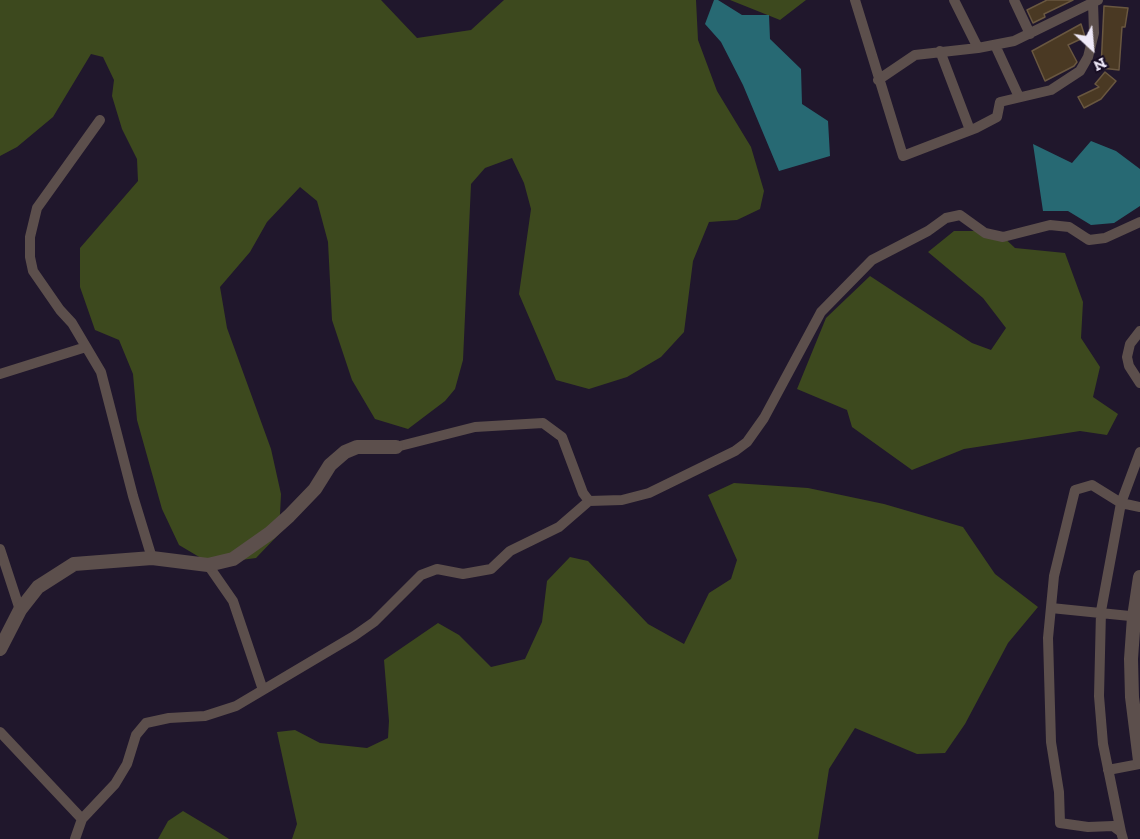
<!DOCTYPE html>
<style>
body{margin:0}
#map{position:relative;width:1140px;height:839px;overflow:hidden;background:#20172c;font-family:"Zilla Slab",serif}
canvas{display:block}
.north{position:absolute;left:1062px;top:18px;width:60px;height:60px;-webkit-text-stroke:4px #170d22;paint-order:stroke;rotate:154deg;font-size:16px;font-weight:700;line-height:24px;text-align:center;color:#efe9f8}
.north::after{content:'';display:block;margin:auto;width:21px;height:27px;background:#efe9f8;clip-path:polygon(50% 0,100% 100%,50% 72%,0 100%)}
</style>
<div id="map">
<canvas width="1140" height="839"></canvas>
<div class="north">N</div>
</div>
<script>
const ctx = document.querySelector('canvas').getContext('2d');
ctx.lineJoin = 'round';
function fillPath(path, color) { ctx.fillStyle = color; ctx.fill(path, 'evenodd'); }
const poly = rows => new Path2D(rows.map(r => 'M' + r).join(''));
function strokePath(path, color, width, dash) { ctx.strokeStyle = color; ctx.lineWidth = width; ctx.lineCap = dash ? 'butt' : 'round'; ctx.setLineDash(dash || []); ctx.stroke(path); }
fillPath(poly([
 [0,0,381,0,417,38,471,30,504,0,696,0,698,40,717,91,751,147,764,191,760,209,737,220,709,222,693,261,684,332,661,357,627,377,589,389,556,380,519,294,531,209,524,183,512,158,485,168,471,184,463,360,455,389,445,401,408,429,375,419,352,380,332,320,328,242,317,201,300,187,267,222,250,252,220,287,227,328,271,449,281,494,279,534,256,558,211,564,179,545,162,509,137,420,133,374,119,340,95,330,80,287,80,248,138,181,137,159,122,129,112,96,114,80,103,57,91,54,53,117,17,147,0,156],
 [730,0,806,0,780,20],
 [954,231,997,231,1015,248,1065,253,1083,302,1081,338,1100,367,1093,397,1118,414,1107,435,1080,431,964,449,912,470,852,427,847,410,797,389,826,318,870,276,972,343,991,350,1006,328,983,298,928,252],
 [734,483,808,488,884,504,963,527,995,574,1038,607,1008,643,965,724,945,753,917,754,855,728,829,769,818,839,292,839,297,824,277,732,295,730,320,743,367,748,388,738,389,721,384,660,438,623,459,635,491,667,525,659,542,622,547,581,570,557,588,561,648,624,684,644,709,593,731,579,737,560,708,495],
 [183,811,218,832,229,839,158,839,168,821]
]), '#3d491e');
fillPath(poly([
 [714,0,718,0,742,15,769,15,770,39,801,69,802,104,828,121,830,156,779,171,743,85,721,42,705,24],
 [1091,141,1116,151,1140,169,1140,206,1114,223,1091,225,1068,211,1043,211,1033,144,1072,163]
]), '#276973');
const building = poly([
 [1047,0,1073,0,1044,14,1045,17,1033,23,1027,10,1047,0],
 [1104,6,1128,8,1125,27,1122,27,1119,70,1101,68,1104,6],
 [1081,24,1085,37,1068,45,1077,62,1074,66,1045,81,1032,51,1081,24],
 [1105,72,1116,81,1101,99,1084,108,1078,97,1099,87,1095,84,1105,72]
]);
fillPath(building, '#4a3923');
strokePath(building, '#695740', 1.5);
strokePath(poly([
 [855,0,903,156,976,128,997,117,1000,102,1051,90,1080,71,1088,57,1094,33,1093,2],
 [954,0,978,48,1014,41,1098,0],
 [1014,0,1030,34],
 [995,45,1019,97],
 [940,51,970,130],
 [878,80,915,55,978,48],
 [100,120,37,208,30,237,30,257,33,271,60,310,72,323,101,372,133,496,152,558],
 [1140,331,1130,344,1127,357,1129,366,1140,383],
 [0,374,86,347],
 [396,447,475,427,543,423,562,437,583,493,589,501],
 [0,549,20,610],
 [208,565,233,601,263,690],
 [1051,608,1140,617],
 [0,732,82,819],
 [1108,770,1140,764],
 [1121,832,1103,744,1099,696,1101,611,1121,503,1140,507],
 [75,839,82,819,115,784,127,764,136,735,146,723,169,718,205,716,236,706,354,636,374,622,421,575,437,569,463,574,491,569,510,551,559,527,589,501,622,500,649,493,735,451,747,442,764,418,821,312,872,260,928,231,946,218,960,215,985,233,1003,237,1050,225,1069,227,1089,240,1105,238,1140,222],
 [1123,839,1121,832,1113,826,1088,827,1060,823,1059,792,1051,742,1048,638,1054,576,1075,490,1092,485,1121,503,1140,452]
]), '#5c4f4c', 10);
strokePath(poly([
 [1140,577,1134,617,1131,659,1132,697,1140,761],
 [0,649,20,610,38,587,74,564,152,558,208,565,233,559,270,533,289,516,315,489,330,465,345,452,357,447,396,447]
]), '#5c4f4c', 14);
</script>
